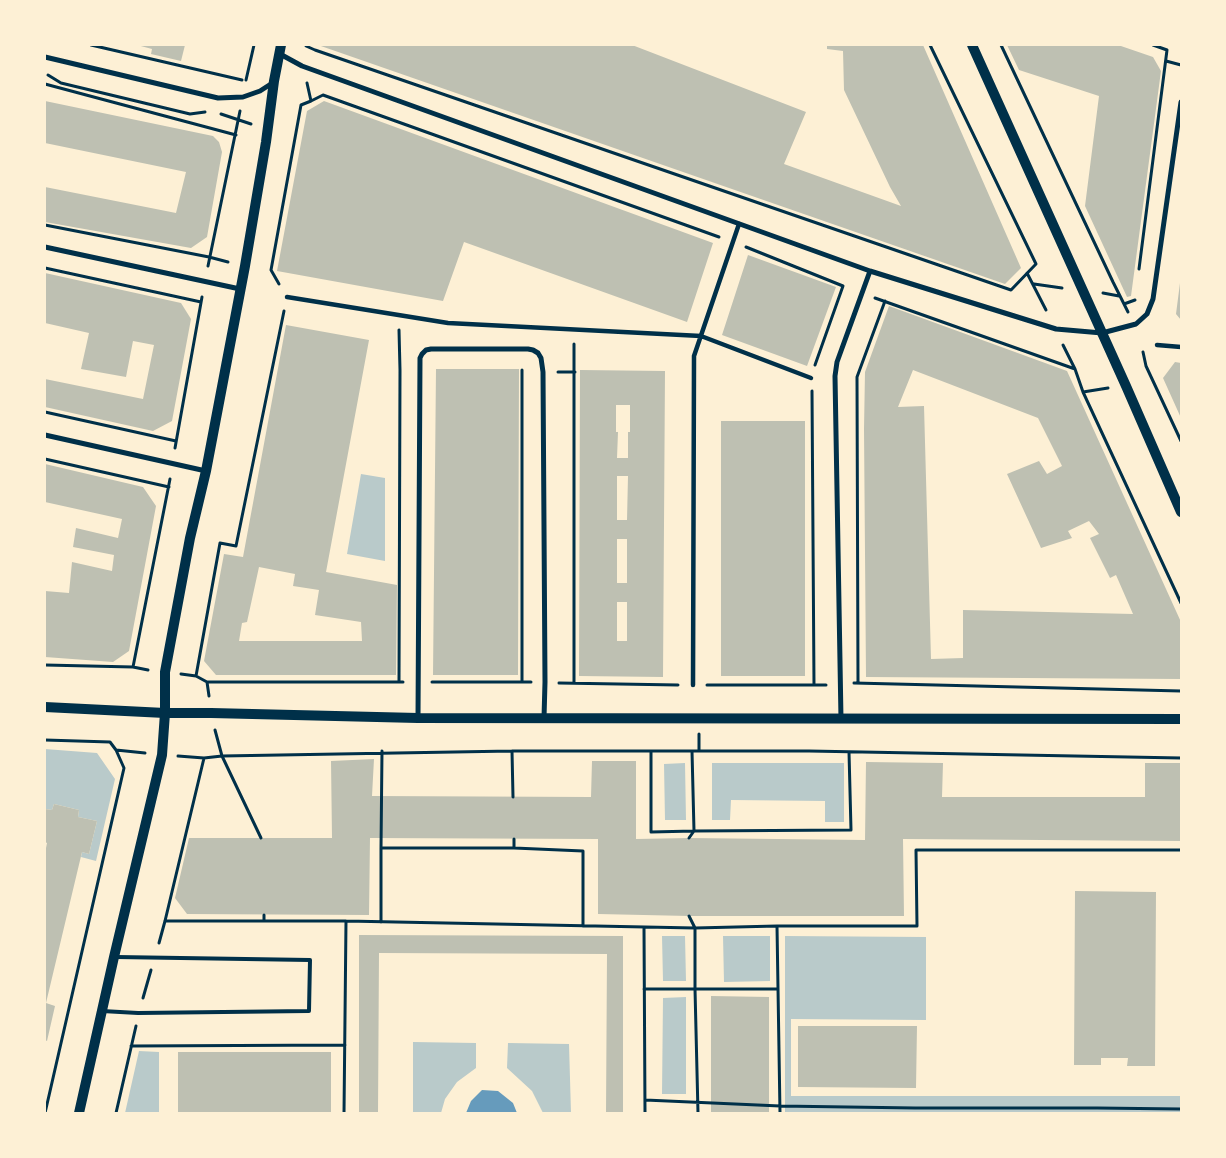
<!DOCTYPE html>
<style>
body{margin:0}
#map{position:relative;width:1226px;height:1158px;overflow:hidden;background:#fdf0d5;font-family:"PT Serif",serif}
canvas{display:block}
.frame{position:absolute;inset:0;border:46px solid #fdf0d5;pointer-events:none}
</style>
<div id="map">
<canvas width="1226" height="1158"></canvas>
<div class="frame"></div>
</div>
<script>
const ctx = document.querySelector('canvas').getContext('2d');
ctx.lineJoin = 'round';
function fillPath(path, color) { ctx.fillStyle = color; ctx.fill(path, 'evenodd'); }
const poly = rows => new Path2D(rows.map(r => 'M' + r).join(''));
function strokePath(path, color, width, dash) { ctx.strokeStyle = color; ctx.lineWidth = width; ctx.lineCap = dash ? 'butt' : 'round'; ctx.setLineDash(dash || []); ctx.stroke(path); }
fillPath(poly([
 [361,474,385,478,385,561,347,554],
 [45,749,97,753,115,779,96,861,81,857,82,852,89,854,97,821,78,817,79,810,54,804,52,810,45,809],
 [685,763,686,820,665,820,664,764],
 [712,763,844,763,844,822,825,822,825,801,731,800,730,820,712,820],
 [662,936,685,936,686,981,663,981],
 [723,936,770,936,770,981,724,982],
 [785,936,926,937,926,1020,791,1019,791,1096,1181,1096,1181,1113,785,1113],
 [686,997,686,1094,662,1094,663,998],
 [413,1042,476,1043,476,1068,457,1082,445,1099,441,1113,413,1113],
 [508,1043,569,1044,571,1113,543,1113,532,1091,507,1068],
 [139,1051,159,1052,159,1113,125,1113]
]), '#b9caca');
fillPath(poly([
 [482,1090,498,1091,513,1103,517,1113,466,1113,471,1101]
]), '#669bbc');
fillPath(poly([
 [137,45,185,45,181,61,151,54,152,49],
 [318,45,632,45,806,112,784,164,901,206,890,187,844,90,843,51,827,49,827,45,923,45,1021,268,1005,284],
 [1007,45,1118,45,1153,57,1161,71,1131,296,1127,297,1085,206,1099,96,1019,70],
 [45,101,213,136,219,142,222,152,207,237,191,248,45,222,45,187,176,213,186,172,45,143],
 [324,101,713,243,687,322,464,242,443,301,277,271,307,111],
 [748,255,836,287,807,366,722,335],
 [45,273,181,303,191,319,172,421,153,431,45,407,45,379,143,399,154,345,133,341,126,377,81,369,89,333,45,323],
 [1180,283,1181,283,1181,320,1176,314],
 [889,306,1067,371,1181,622,1181,679,866,677,864,429,865,372],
 [913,370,1038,418,1062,466,1047,474,1039,461,1007,474,1041,548,1072,538,1068,531,1089,521,1099,534,1090,538,1110,578,1116,575,1133,614,963,610,963,658,931,659,924,406,898,407],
 [286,325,369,340,326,572,397,585,396,675,216,675,204,661,224,554,243,557],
 [259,567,295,574,293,586,319,590,315,615,361,622,362,641,239,641,242,623,247,622],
 [1175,362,1181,363,1181,418,1163,378],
 [436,369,519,369,518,675,433,675],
 [580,370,665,371,663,677,579,676],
 [616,405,630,405,630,432,628,432,628,458,617,458,618,432,616,432],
 [617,476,628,476,627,520,617,520],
 [617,539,627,539,627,583,617,583],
 [617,602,627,602,627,641,617,641],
 [721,421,805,421,805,676,721,676],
 [45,464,143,487,156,506,129,651,113,662,45,657,45,591,69,593,72,562,112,571,114,555,73,547,76,528,118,538,122,519,45,502],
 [374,759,372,796,591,797,592,761,636,761,636,839,689,838,865,840,866,762,943,763,942,797,1145,797,1145,763,1181,763,1181,841,903,839,904,916,689,916,598,914,598,839,370,838,369,915,187,914,175,898,189,838,332,838,331,761],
 [54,804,79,810,78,817,97,821,89,854,82,852,46,1003,55,1006,47,1041,45,1040,45,853,47,843,45,842,45,809,52,810],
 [1075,891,1156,892,1155,1066,1127,1066,1128,1058,1101,1058,1101,1065,1074,1065],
 [359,935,623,936,623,1113,606,1113,607,954,379,953,378,1113,359,1113],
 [711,996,769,997,769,1113,711,1113],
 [798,1026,917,1026,916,1088,798,1087],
 [178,1052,331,1052,331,1113,178,1113]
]), '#bec0b2');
strokePath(poly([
 [91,45,242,80],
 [306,45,306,46,315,50,1011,290,1036,264,930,45],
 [1001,45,1113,282,1128,312],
 [1166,61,1181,65],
 [48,75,61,83,190,114,205,112],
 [246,80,254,45],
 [45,84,236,135],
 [311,101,323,95,719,237],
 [221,114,251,124],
 [45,225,209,257,228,262],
 [746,247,843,286,815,365],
 [208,266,240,111],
 [45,268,201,302],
 [1139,269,1167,50,1153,45],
 [1027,273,1046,310],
 [279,284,271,270,301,105,311,101,307,83],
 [1034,284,1062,288],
 [1103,293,1119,296],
 [875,298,1075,369,1063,345],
 [1124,304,1135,300],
 [399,330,400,370],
 [574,344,574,683],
 [1143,352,1146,366,1181,441],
 [1075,369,1083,392,1181,603],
 [558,372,575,372],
 [812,391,814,685],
 [1083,392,1108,388],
 [45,412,176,441],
 [175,448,202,297],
 [45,459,169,487],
 [45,665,133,667,148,670],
 [133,667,170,479],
 [181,674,196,676,207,682,403,682],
 [196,676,220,543,236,546,284,311],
 [399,681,400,370],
 [522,681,522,370],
 [207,682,209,696],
 [432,682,531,682],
 [559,683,678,685],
 [854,683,1181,691],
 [858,683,857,377,885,301],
 [707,685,826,685],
 [699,734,699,751],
 [45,740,110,742,116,750],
 [512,751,513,797],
 [651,751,651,832,694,831,851,830,849,752],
 [178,756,204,758],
 [261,838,222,756,512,751,809,751,1181,758],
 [689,838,694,831,692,751],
 [514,839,514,848],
 [381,848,382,751],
 [689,916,695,928,695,989,698,1113],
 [165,921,346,921,695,928,777,926,917,926,916,850,1181,850],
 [264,921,264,915],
 [381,922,381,848,514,848,583,851,583,926],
 [777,926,780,1113],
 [644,928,645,1113],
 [159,943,165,921,204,758,222,756,215,730],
 [644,989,778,989],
 [143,998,151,970],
 [131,1046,345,1045],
 [645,1100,780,1106,915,1108,1097,1108,1181,1109],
 [45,1113,124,768,116,750,145,753],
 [116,1113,136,1026],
 [344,1113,346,921]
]), '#003049', 3);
strokePath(poly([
 [102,1011,138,1013,309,1011,310,960,116,957]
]), '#003049', 4);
strokePath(poly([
 [287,297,448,323,701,336,811,378],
 [1157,345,1181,347],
 [693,685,694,356,739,224]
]), '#003049', 4.5);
strokePath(poly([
 [280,54,302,66,870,271,1056,329,1102,333,1136,324,1147,314,1153,299,1181,102],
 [45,57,218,98,243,97,260,91,274,82],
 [45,247,240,289],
 [45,435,206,471],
 [418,718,420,358,422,354,426,350,431,349,528,349,533,350,538,353,541,358,543,372,545,682,544,718],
 [841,719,835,376,837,362,870,271]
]), '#003049', 5);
strokePath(poly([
 [972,45,1126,386,1181,512],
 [45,707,165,713,211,713,418,718,1181,719],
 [79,1113,114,957,162,755,165,713,165,672,190,538,206,471,245,266,266,142,274,81,281,45]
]), '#003049', 10);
</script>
